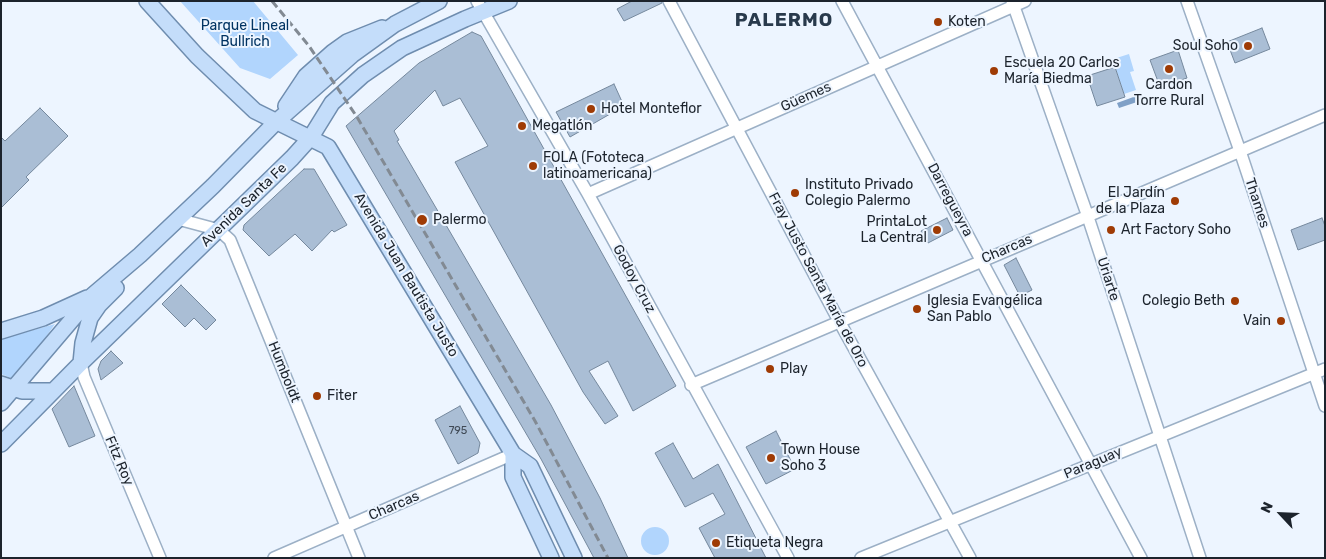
<!DOCTYPE html>
<meta charset="utf-8">
<style>
body{margin:0}
#map{position:relative;width:1326px;height:559px;overflow:hidden;background:#edf5ff;font-family:Rubik,sans-serif}
canvas{display:block}
.frame{position:absolute;inset:0;border:2px solid #1c232c;pointer-events:none}
.north{position:absolute;left:1256px;top:489px;width:50px;height:50px;-webkit-text-stroke:4px #edf5ff;paint-order:stroke;rotate:295deg;font-size:14px;font-weight:700;line-height:20px;text-align:center;color:#1c232c}
.north::after{content:'';display:block;margin:auto;width:18px;height:22px;background:#1c232c;clip-path:polygon(50% 0,100% 100%,50% 72%,0 100%)}
</style>
<div id="map">
<canvas width="1326" height="559"></canvas>
<div class="frame"></div>
<div class="north">N</div>
</div>
<script>
const ctx = document.querySelector('canvas').getContext('2d');
ctx.lineJoin = 'round';
function fillPath(path, color) { ctx.fillStyle = color; ctx.fill(path, 'evenodd'); }
const poly = rows => new Path2D(rows.map(r => 'M' + r).join(''));
function strokePath(path, color, width, dash) { ctx.strokeStyle = color; ctx.lineWidth = width; ctx.lineCap = dash ? 'butt' : 'round'; ctx.setLineDash(dash || []); ctx.stroke(path); }
function drawText(font, color, halo, rows, align = 'center') {
  ctx.font = font + ' Rubik,sans-serif'; ctx.lineWidth = 4; ctx.setLineDash([]); ctx.textBaseline = 'middle'; ctx.strokeStyle = halo; ctx.fillStyle = color; for (const [text, x, y, turn = 0] of rows) {
    ctx.save(); ctx.translate(x, y); ctx.rotate((+turn || 0) * Math.PI / 180); ctx.textAlign = isNaN(turn) ? turn : align; if (halo) ctx.strokeText(text, 0, 0); ctx.fillText(text, 0, 0); ctx.restore();
  }
}
fillPath(poly([
 [180,1,253,1,298,55,270,79,240,68],
 [1129,54,1134,71,1130,72,1136,90,1124,94,1115,66,1106,68,1104,62],
 [55,324,23,370,11,378,1,374,1,339],
 '641 541a14 14 0 1 1 28 0a14 14 0 1 1-28 0Z'
]), '#b1d5fd');
fillPath(poly([
 [1139,95,1140,101,1119,108,1117,103]
]), '#7fa0c7');
const building = poly([
 [632,1,662,1,662,3,624,21,617,9,632,1],
 [1262,28,1270,49,1235,63,1227,42,1262,28],
 [472,32,481,36,676,386,633,411,608,361,589,371,618,416,605,424,583,392,455,162,488,146,460,98,443,106,435,90,394,131,399,140,397,141,551,405,600,498,628,558,594,558,541,459,346,126,419,63,472,32],
 [1178,50,1187,78,1160,87,1150,60,1178,50],
 [1115,67,1125,97,1097,106,1087,76,1115,67],
 [614,84,624,106,570,137,556,112,614,84],
 [40,108,68,136,26,177,29,180,1,208,1,137,5,141,40,108],
 [304,169,314,169,347,225,334,232,332,230,312,251,295,234,269,256,243,230,244,225,304,169],
 [947,218,953,230,928,243,921,231,947,218],
 [1322,218,1325,226,1325,240,1298,250,1291,230,1322,218],
 [1016,258,1032,290,1020,296,1004,265,1016,258],
 [181,285,216,320,206,330,194,318,185,327,162,304,181,285],
 [111,351,123,363,101,380,98,369,101,361,111,351],
 [74,386,95,436,69,447,52,409,74,386],
 [460,406,480,443,478,453,458,464,435,420,460,406],
 [776,431,795,469,766,484,746,447,776,431],
 [673,443,693,479,718,464,766,558,715,558,699,528,725,514,713,493,685,507,655,453,673,443]
]);
fillPath(building, '#aabed5');
strokePath(building, '#75889d', 1);
const minor = poly([
 [477,1,588,194,788,558],
 [669,1,839,321,970,558],
 [842,1,1141,558],
 [1012,1,1087,214,1200,558],
 [1187,1,1240,151,1325,406],
 [588,194,1025,1],
 [178,219,219,230,230,240,359,558],
 [81,363,84,377,160,558],
 [691,385,1325,115],
 [274,558,513,454],
 [861,558,1325,369]
]);
const major = poly([
 [147,1,197,56,255,111,328,147,513,454,530,466,574,558],
 [286,106,306,76,333,52,347,42,382,28],
 [1,331,43,318,87,298],
 [81,363,83,343,90,318,99,305,116,288],
 [1,384,22,391,53,391],
 [1,403,93,295,140,255,213,186,276,122,352,55,395,24,439,1],
 [1,444,81,363,292,158,311,137,332,103,363,75,402,48,465,19,509,1],
 [513,454,513,477,551,558]
]);
strokePath(minor, '#9cb0c6', 14);
strokePath(major, '#6f8daf', 18);
strokePath(minor, '#fff', 11);
strokePath(major, '#c4ddfa', 15);
strokePath(poly([
 [272,1,309,46,357,117,535,421,608,558]
]), '#828a93', 3, [8, 4]);
for (const [x, y, r, color] of [
 [938,22,5,"#9f3b05"],
 [1248,46,5,"#9f3b05"],
 [1169,69,5,"#9f3b05"],
 [994,71,5,"#9f3b05"],
 [591,109,5,"#9f3b05"],
 [522,126,5,"#9f3b05"],
 [533,166,5,"#9f3b05"],
 [795,193,5,"#9f3b05"],
 [1175,201,5,"#9f3b05"],
 [422,220,6,"#9f3b05"],
 [937,230,5,"#9f3b05"],
 [1111,230,5,"#9f3b05"],
 [1235,301,5,"#9f3b05"],
 [917,309,5,"#9f3b05"],
 [1281,321,5,"#9f3b05"],
 [770,369,5,"#9f3b05"],
 [317,396,5,"#9f3b05"],
 [771,458,5,"#9f3b05"],
 [716,543,5,"#9f3b05"]
]) { const dot = new Path2D(); dot.arc(x, y, r, 0, 2 * Math.PI); ctx.fillStyle = color; ctx.fill(dot); strokePath(dot, '#edf5ff', 2); }
drawText('11px', '#404a56', null, [
 ["795",458,431]
]);
drawText('14px', '#1c232c', '#edf5ff', [
 ["Koten",948,22],
 ["Soul Soho",1238,46,"right"],
 ["Escuela 20 Carlos",1004,63],
 ["María Biedma",1004,79],
 ["Cardon",1169,85,"center"],
 ["Torre Rural",1169,101,"center"],
 ["Hotel Monteflor",601,109],
 ["Megatlón",532,126],
 ["FOLA (Fototeca",543,158],
 ["latinoamericana)",543,174],
 ["Instituto Privado",805,185],
 ["Colegio Palermo",805,201],
 ["El Jardín",1165,193,"right"],
 ["de la Plaza",1165,209,"right"],
 ["Palermo",433,220],
 ["PrintaLot",927,222,"right"],
 ["La Central",927,238,"right"],
 ["Art Factory Soho",1121,230],
 ["Iglesia Evangélica",927,301],
 ["San Pablo",927,317],
 ["Colegio Beth",1225,301,"right"],
 ["Vain",1271,321,"right"],
 ["Play",780,369],
 ["Fiter",327,396],
 ["Town House",781,450],
 ["Soho 3",781,466],
 ["Etiqueta Negra",726,543]
], 'left');
drawText('14px', '#003362', '#edf5ff', [
 ["Parque Lineal",245,26],
 ["Bullrich",245,42]
]);
drawText('14px', '#1c232c', '#edf5ff', [
 ["Güemes",806,97,-24],
 ["Darregueyra",950,200,62],
 ["Thames",1257,203,72],
 ["Avenida Santa Fe",244,205,-44],
 ["Charcas",1007,249,-23],
 ["Avenida Juan Bautista Justo",406,275,59],
 ["Godoy Cruz",634,279,62],
 ["Uriarte",1108,279,72],
 ["Fray Justo Santa María de Oro",818,280,62],
 ["Humboldt",284,372,68],
 ["Fitz Roy",119,461,67],
 ["Paraguay",1093,463,-23],
 ["Charcas",394,506,-23]
]);
ctx.letterSpacing = '1px';
drawText('bold 19px', '#293a4c', '#edf5ff', [
 ["PALERMO",784,21]
]);
ctx.letterSpacing = '0px';
</script>
